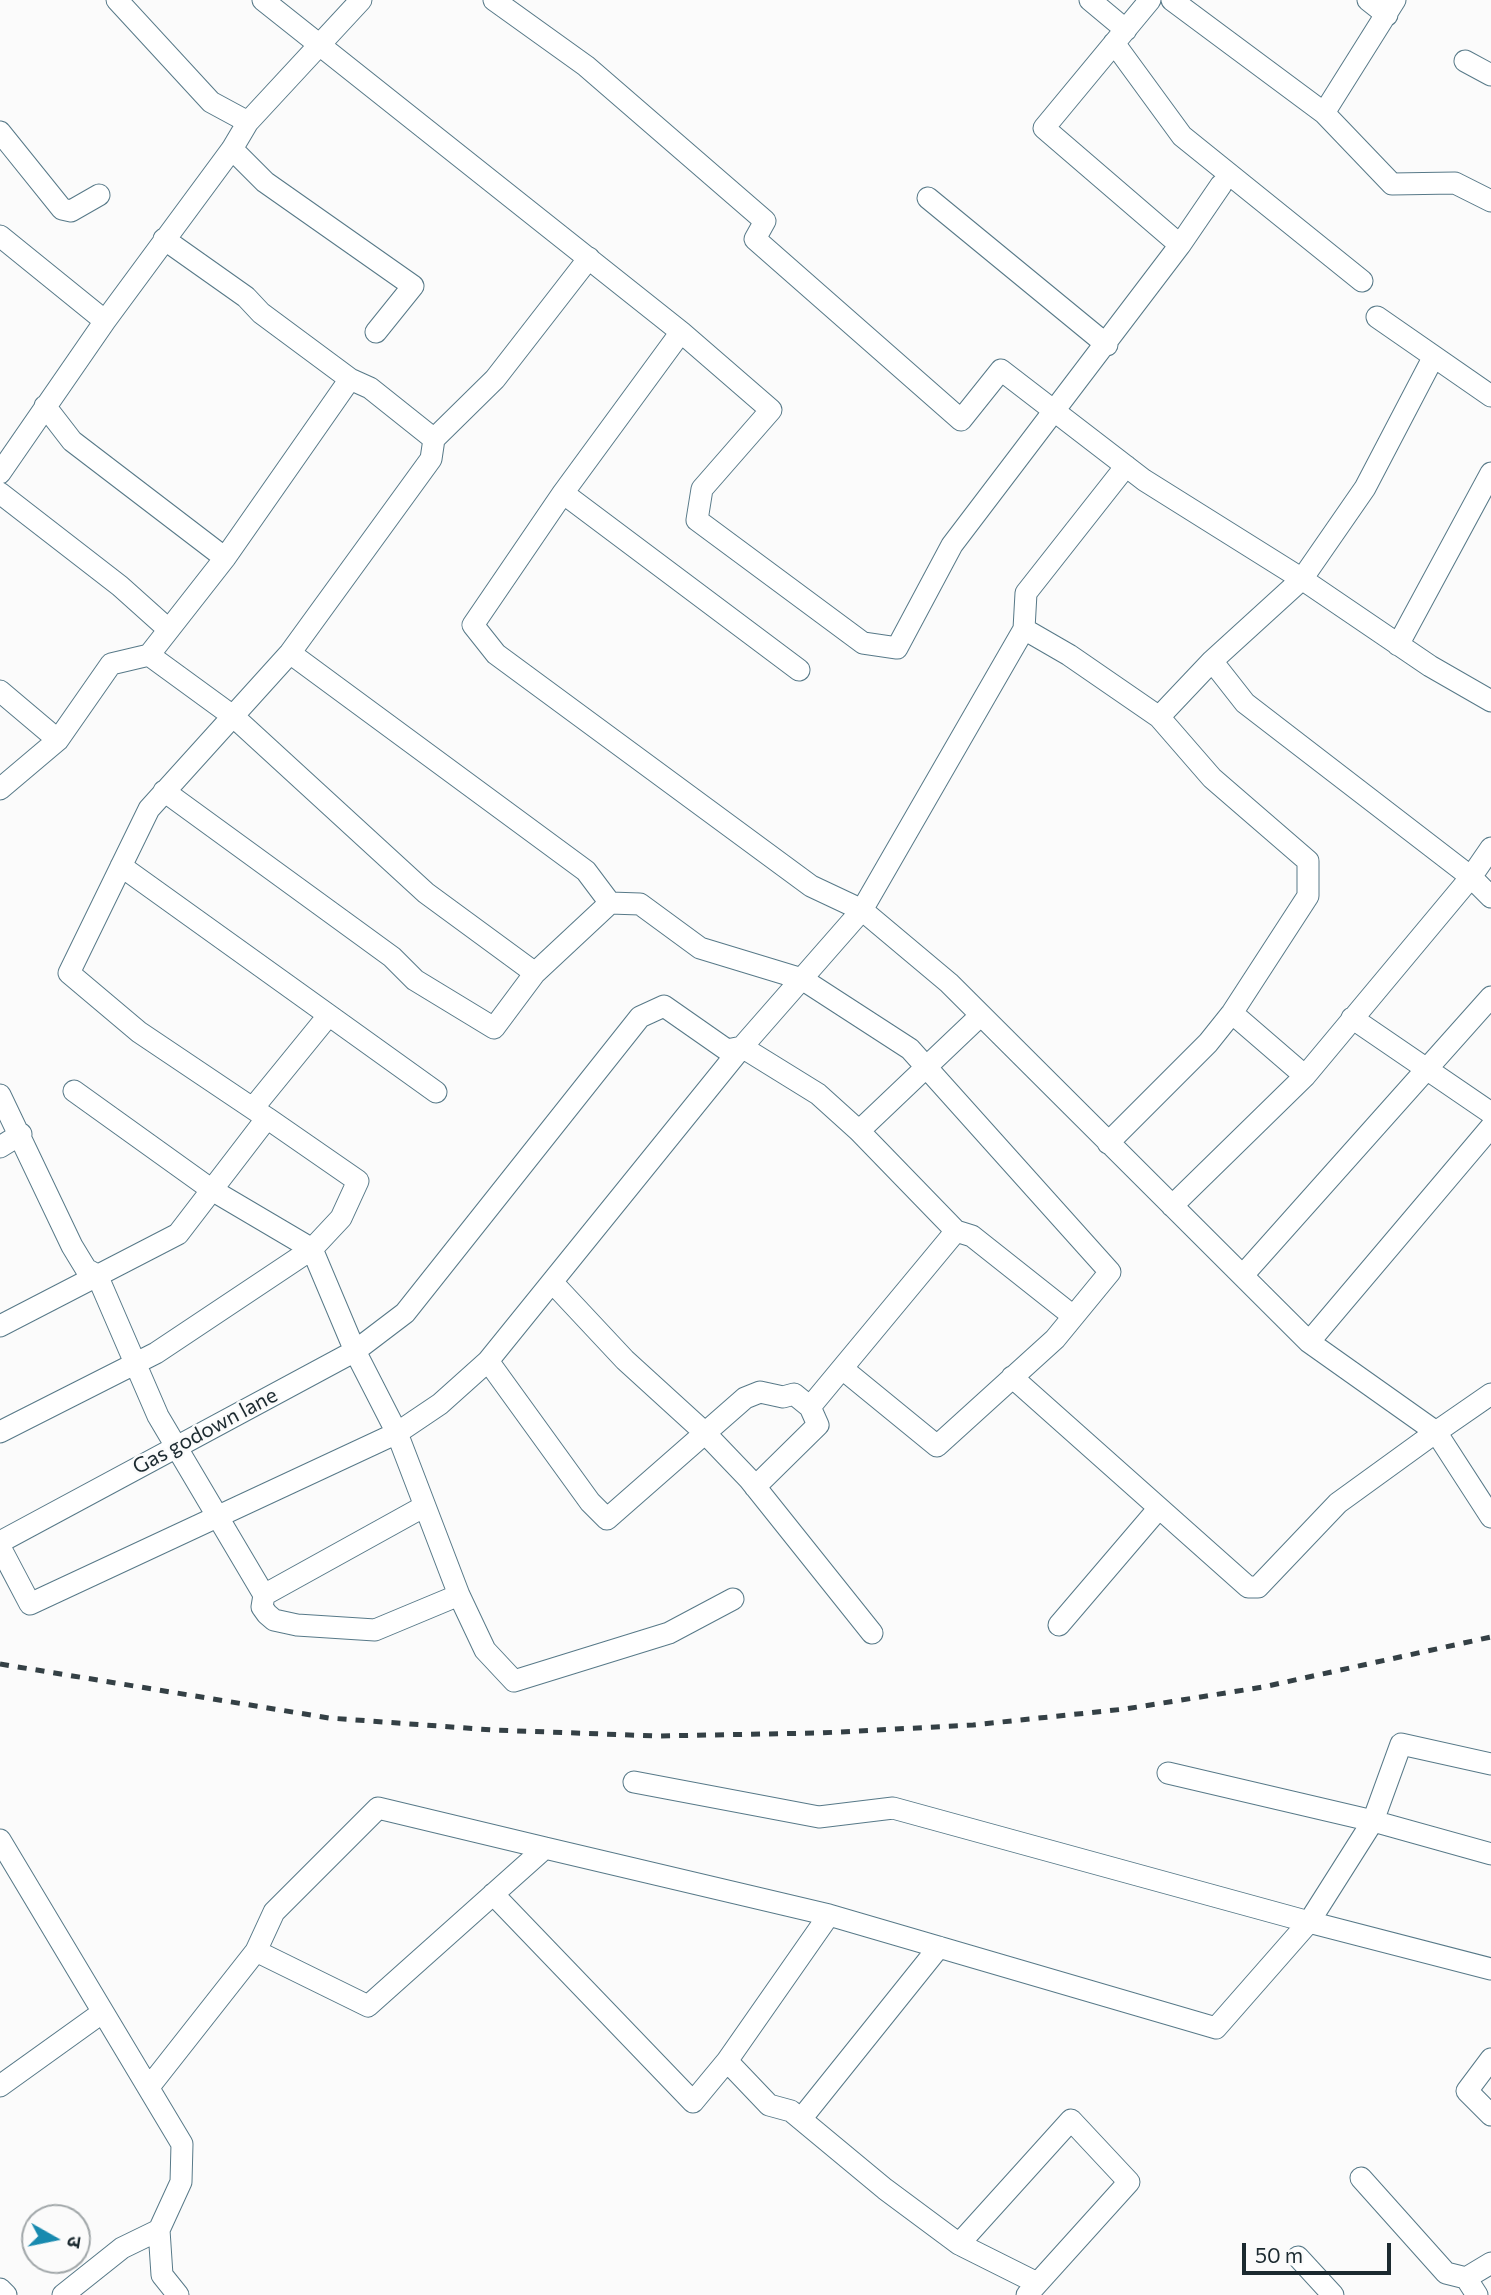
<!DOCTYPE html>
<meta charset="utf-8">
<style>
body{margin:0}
#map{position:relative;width:1491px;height:2295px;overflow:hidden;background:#fbfbfb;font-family:Commissioner,"Noto Sans Devanagari",sans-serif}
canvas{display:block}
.north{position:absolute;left:21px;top:2204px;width:70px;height:70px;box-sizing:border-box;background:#fbfbfb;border:2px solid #a1a7a9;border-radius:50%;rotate:99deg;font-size:19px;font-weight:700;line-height:28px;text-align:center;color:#1b292f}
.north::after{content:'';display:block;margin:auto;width:24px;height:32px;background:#188aaf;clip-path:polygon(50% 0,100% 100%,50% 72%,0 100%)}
.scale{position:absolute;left:1242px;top:2243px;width:149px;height:32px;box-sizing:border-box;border:4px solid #1b292f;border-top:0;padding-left:9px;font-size:21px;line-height:24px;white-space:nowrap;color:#1b292f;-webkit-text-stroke:5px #fbfbfb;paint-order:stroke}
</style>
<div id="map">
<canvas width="1491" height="2295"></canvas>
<div class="north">उ</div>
<div class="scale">50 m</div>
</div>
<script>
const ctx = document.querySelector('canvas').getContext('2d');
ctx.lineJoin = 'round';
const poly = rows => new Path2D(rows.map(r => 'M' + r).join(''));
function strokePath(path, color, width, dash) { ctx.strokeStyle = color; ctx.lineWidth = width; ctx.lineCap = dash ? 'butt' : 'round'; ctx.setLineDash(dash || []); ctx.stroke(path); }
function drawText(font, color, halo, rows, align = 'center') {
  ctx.font = font + ' Commissioner,sans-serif'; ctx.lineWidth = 5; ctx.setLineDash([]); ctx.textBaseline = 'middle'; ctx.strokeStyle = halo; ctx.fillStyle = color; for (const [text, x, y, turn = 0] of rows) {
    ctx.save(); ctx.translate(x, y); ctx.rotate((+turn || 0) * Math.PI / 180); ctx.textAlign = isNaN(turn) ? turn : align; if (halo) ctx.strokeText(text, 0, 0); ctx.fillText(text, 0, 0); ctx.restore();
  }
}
const minor = poly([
 [117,0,211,102,248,122],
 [263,0,681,332,771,410,702,489,697,520,863,643,897,648,952,545,1180,245,1044,128,1150,0],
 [494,0,586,66,765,221,755,239,961,420,1001,370,1144,480,1302,579,1430,666,1491,701],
 [1090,0,1126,30],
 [1172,0,1324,113,1395,0],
 [1368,0,1387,15],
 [1114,43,1182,136,1362,281],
 [1465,61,1491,75],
 [1324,113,1392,184,1455,183,1491,201],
 [0,132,62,209,71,211,99,195],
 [232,149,265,182,413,286,376,332],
 [928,198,1107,345],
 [0,236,105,321],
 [164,239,246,297,261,313,350,379,370,388,434,439],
 [1180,245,1221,185],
 [1377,317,1491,396],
 [681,332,563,493,473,625,496,654,811,886,862,910,949,983,1309,1342,1436,1432,1491,1394],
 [45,406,72,441,225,558],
 [0,473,105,321,232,149,248,122,361,0],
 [0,493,120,586,168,629],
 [563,493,799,670],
 [1024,629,1069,655,1159,717,1212,778,1308,861,1308,896,1232,1013,1208,1043,1108,1143],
 [1398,645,1491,473],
 [290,653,586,871,610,903],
 [149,655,234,717,426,893,535,973],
 [1212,661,1245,703,1471,877,1491,897],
 [0,691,58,740,0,789],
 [1159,717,1212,661,1302,579,1365,488,1433,358],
 [58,740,111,664,149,655,225,558,350,379],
 [164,791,392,957,415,980,494,1028,535,973,610,903,640,904,700,948,802,979,910,1049,1110,1272,1055,1339,937,1446,844,1370],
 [121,866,436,1092],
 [1232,1013,1305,1076],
 [1352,1018,1491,1113],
 [74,1091,212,1190,312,1249,341,1218,358,1181,267,1118],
 [0,1095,72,1246,86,1269,97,1275,158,1416,264,1595,262,1607,267,1614,274,1620,297,1625,375,1630,459,1595],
 [253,1108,328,1016],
 [859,1131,981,1015],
 [0,1147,21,1134],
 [1172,1206,1305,1076,1471,877,1491,848],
 [1243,1275,1491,997],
 [552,1282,625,1360,704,1432,749,1479,872,1633],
 [0,1326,178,1234,267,1118,139,1032,69,973,149,809,290,653,431,459,434,439,495,379,589,258],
 [1309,1342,1491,1127],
 [488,1361,590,1502,607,1519,745,1398,760,1392,783,1397,794,1394,810,1407,818,1425,755,1487],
 [1012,1377,1248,1587,1258,1587,1338,1503,1436,1432,1491,1517],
 [810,1407,956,1231,972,1236,1073,1316],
 [0,1432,156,1353,312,1249,355,1351,397,1433,459,1595,485,1650,514,1681,669,1633,733,1599],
 [0,1542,355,1351,405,1313,640,1017,664,1006,727,1050,742,1047,818,1094,859,1131,956,1231],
 [0,1547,30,1604,397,1433,440,1404,488,1361,742,1047,862,910,1024,629,1026,593,1126,466],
 [264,1595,423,1507],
 [1059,1625,1159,1508],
 [1168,1773,1373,1821,1491,1854],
 [634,1782,819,1817,893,1808,1309,1922,1373,1821,1401,1744,1491,1764],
 [0,1840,182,2144,181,2182,159,2230,162,2275,178,2295],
 [493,1894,693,2102,727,2061,829,1915],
 [256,1951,274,1912,378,1808,545,1848],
 [1491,2059,1467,2091,1491,2115],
 [727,2061,769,2105,791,2111,885,2189,959,2244,1037,2283],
 [0,2086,103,2012],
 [149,2087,256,1951,368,2006,545,1848,829,1915,1216,2028,1309,1922,1491,1969],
 [801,2119,939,1947],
 [1361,2178,1446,2273,1466,2278],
 [959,2244,1071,2120,1129,2182,1027,2295],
 [1298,2257,1333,2295],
 [0,2289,6,2295],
 [63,2295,122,2248,159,2230],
 [1477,2295,1466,2278,1491,2263]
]);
strokePath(minor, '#577988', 23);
strokePath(minor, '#fff', 21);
strokePath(poly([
 [0,1664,329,1718,493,1730,658,1736,820,1733,973,1725,1125,1709,1263,1687,1491,1637]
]), '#344045', 5, [9, 9]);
drawText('21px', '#1b292f', '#fbfbfb', [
 ["Gas godown lane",205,1431,-28]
]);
</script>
